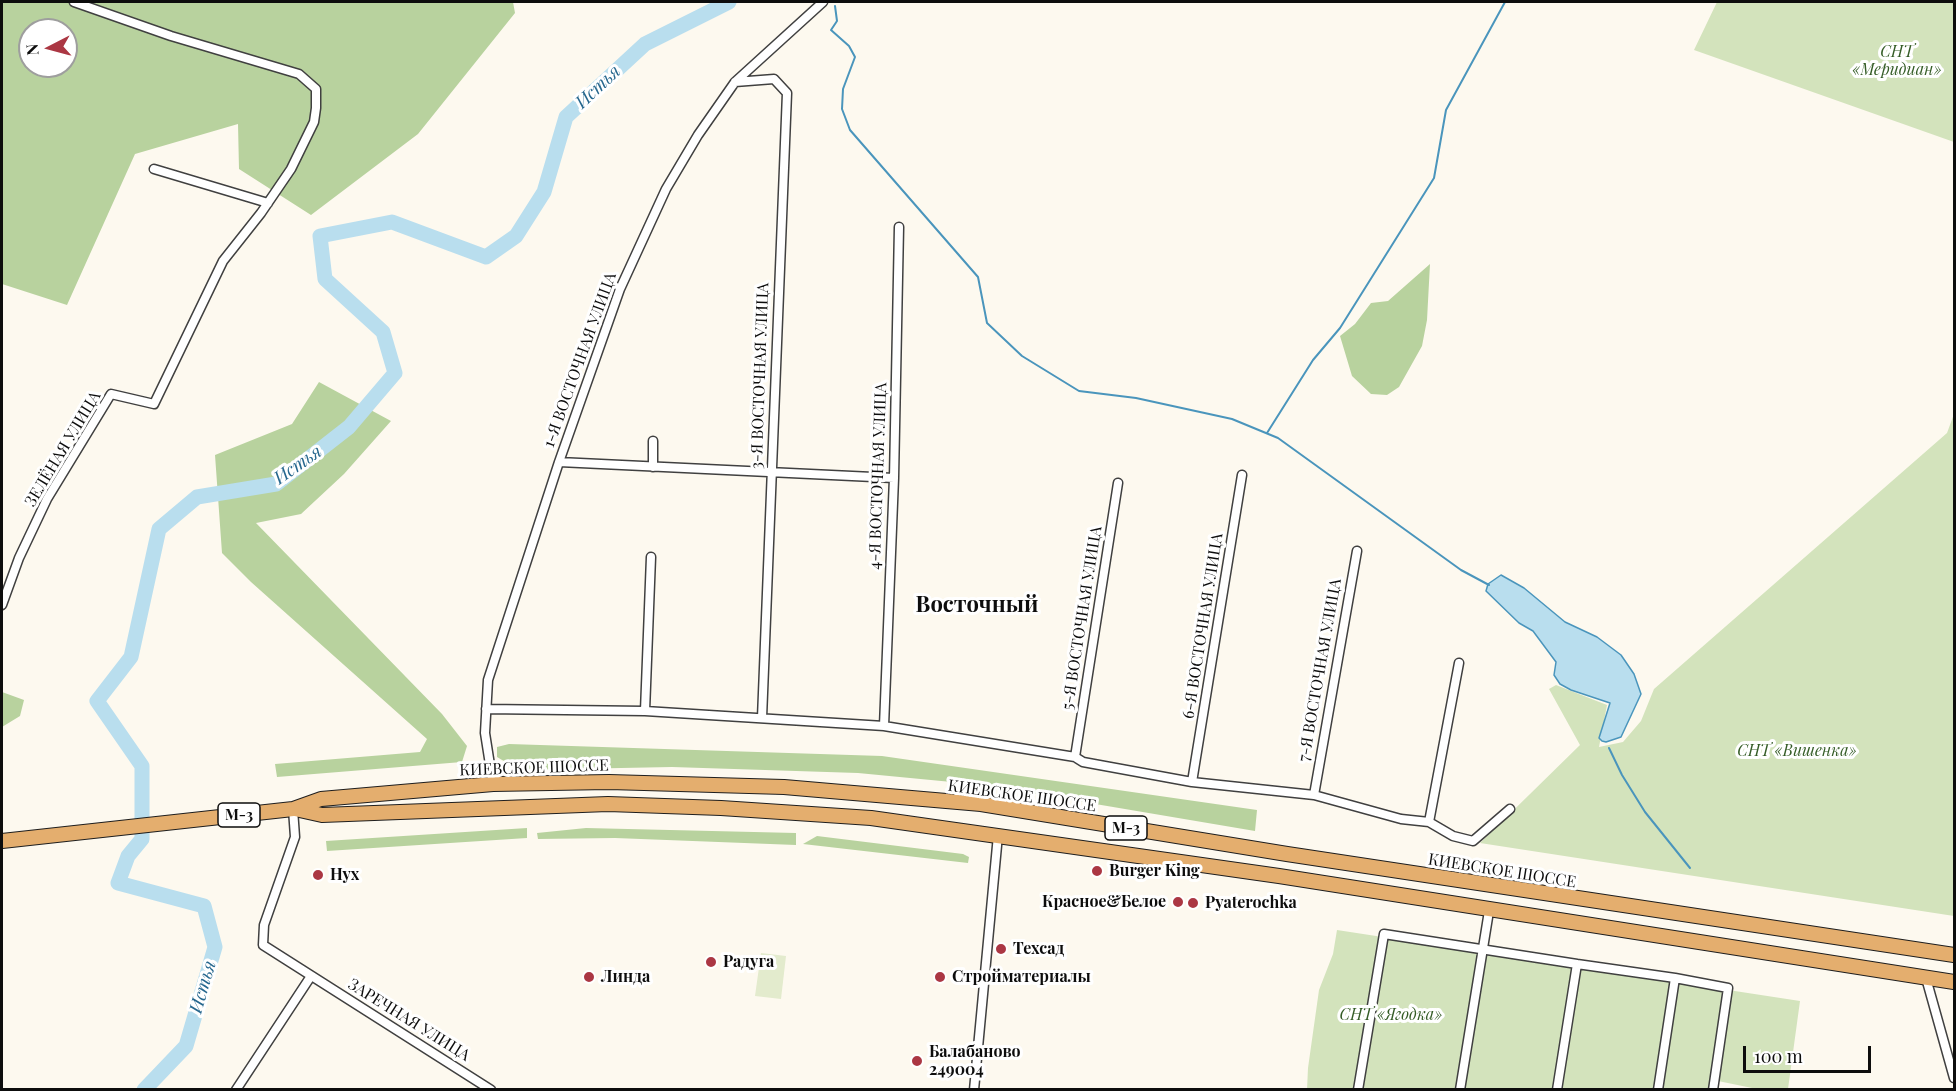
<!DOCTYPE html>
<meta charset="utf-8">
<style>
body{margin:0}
#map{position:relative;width:1956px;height:1091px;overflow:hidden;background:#fdf9ef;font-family:"Playfair Display",serif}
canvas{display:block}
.frame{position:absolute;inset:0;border:3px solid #0d0d0d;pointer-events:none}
.north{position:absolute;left:18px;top:18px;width:60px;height:60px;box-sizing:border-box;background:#fff;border:2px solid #9e9e9e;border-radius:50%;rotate:264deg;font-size:16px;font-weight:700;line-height:24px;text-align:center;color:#0d0d0d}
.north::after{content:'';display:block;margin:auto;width:21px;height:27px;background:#ab3743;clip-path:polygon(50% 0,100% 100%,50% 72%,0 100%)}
.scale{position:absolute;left:1743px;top:1046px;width:128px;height:27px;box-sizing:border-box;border:3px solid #0d0d0d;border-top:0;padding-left:8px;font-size:18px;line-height:21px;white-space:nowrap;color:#0d0d0d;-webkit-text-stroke:4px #fff;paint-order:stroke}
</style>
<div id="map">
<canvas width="1956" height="1091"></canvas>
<div class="frame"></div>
<div class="north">N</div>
<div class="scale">100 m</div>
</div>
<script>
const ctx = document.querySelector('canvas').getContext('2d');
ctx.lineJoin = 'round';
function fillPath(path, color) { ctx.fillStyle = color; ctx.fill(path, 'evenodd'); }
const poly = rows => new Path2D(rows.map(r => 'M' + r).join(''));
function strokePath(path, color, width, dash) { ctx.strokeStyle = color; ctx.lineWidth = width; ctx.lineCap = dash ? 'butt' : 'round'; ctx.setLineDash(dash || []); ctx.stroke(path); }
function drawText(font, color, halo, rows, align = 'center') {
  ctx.font = font + ' "Playfair Display",serif'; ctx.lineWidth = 6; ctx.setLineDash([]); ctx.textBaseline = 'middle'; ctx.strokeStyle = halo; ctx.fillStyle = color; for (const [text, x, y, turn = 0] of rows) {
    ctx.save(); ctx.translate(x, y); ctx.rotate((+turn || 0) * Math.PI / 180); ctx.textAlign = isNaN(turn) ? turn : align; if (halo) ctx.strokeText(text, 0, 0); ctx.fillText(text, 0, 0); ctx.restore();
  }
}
fillPath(poly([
 [1717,2,1954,2,1954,142,1694,50],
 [1954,414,1954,916,1480,843,1580,745,1549,689,1556,685,1607,705,1599,747,1623,742,1641,721,1654,689,1947,433],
 [1337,930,1800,1001,1788,1089,1757,1089,1718,1081,1717,1090,1307,1090,1308,1068,1319,990,1333,954]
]), '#d3e3bc');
fillPath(poly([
 [2,2,513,2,515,13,418,134,311,215,239,169,238,124,135,154,67,305,2,284],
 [30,30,66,30,66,66,30,66],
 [1430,264,1427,320,1422,346,1399,387,1387,395,1371,394,1352,376,1340,336,1355,324,1371,303,1388,301],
 [319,382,391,421,344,474,301,514,256,523,442,714,467,746,462,762,277,777,275,764,420,752,427,739,251,582,222,553,215,455,292,424],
 [2,692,24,700,20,716,2,727],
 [509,744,882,756,1257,810,1255,831,983,785,858,773,672,767,519,770,497,757,497,747],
 [527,828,527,838,327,851,326,841],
 [586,828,796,833,796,845,615,838,538,839,537,833],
 [817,836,963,854,969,857,968,863,803,844]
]), '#b8d29e');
fillPath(poly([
 [761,953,786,956,781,999,755,996]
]), '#e3ebcd');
const water = poly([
 [1501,575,1524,588,1565,622,1597,637,1621,655,1634,674,1641,694,1621,737,1606,742,1602,741,1599,738,1610,703,1571,690,1560,684,1554,675,1556,662,1533,631,1519,623,1486,591,1488,584,1501,575]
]);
fillPath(water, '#b9deee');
strokePath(water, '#4a95bc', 1.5);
strokePath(poly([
 [835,6,837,21,831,30,849,46,855,57,843,89,842,109,850,130,978,277,987,323,1022,356,1079,391,1136,398,1232,419,1278,438,1461,570,1489,585],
 [1267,433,1313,360,1340,328,1434,178,1446,110,1505,2],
 [1609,748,1622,775,1645,812,1690,868]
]), '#4a95bc', 2);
strokePath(poly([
 [144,1090,186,1046,215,947,204,906,118,883,128,856,142,839,142,766,97,701,131,657,159,529,197,497,276,484,349,427,395,373,383,332,325,279,320,236,392,222,486,257,516,236,544,192,566,117,645,44,729,2]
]), '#b9deee', 15);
const minor = poly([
 [735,82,774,79,787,93,762,718],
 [154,169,268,203],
 [559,462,894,478],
 [653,467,653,441],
 [2,605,19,558,47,499,111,394,154,404,223,261,261,213,291,169,314,122,316,108,316,89,299,74,171,36,74,2],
 [486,709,645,711,884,726,1075,757,1083,762,1192,782,1314,795,1401,819,1429,822,1453,836,1473,841,1510,809],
 [645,711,651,557],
 [884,726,894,478,899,227],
 [1075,757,1118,483],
 [1192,782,1242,475],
 [493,784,485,733,488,680,559,462,620,289,666,189,698,135,735,82,823,2],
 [1314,795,1357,551],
 [293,809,295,837,264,925,263,945,491,1090],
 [1429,822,1459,663],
 [1577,964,1675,978,1658,1090],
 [1675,978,1728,988,1713,1090],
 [1926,978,1954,1078],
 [236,1090,311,976],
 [974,1090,998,835],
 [1358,1090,1384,934,1577,964,1557,1090],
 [1460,1090,1489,911]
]);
const trunk = poly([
 [295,809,322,815,608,804,721,808,871,818,1279,876,1954,982],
 [2,841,293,809,321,799,493,784,609,782,784,787,981,804,1287,854,1954,955]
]);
strokePath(minor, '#404040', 11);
strokePath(trunk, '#1e1e1e', 16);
strokePath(minor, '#fff', 8);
strokePath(trunk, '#e4ae6e', 14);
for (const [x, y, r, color] of [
 [1097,871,6,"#ab3743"],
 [318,875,6,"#ab3743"],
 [1178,902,6,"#ab3743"],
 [1193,903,6,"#ab3743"],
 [1001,949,6,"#ab3743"],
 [711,962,6,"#ab3743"],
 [589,977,6,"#ab3743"],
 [940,977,6,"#ab3743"],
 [917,1061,6,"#ab3743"]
]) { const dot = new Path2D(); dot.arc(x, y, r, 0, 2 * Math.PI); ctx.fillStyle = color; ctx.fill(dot); strokePath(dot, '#fff', 2); }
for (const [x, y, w] of [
 [239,815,42],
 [1126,828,42]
]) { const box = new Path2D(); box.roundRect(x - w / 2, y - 12, w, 24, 4.5); ctx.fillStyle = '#fff'; ctx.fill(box); strokePath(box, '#0d0d0d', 1.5); }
drawText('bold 15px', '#0d0d0d', null, [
 ["М-3",239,815],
 ["М-3",1126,828]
]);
drawText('italic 16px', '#345c26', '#fff', [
 ["СНТ",1897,52],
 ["«Меридиан»",1897,70],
 ["СНТ «Вишенка»",1797,751],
 ["СНТ «Ягодка»",1391,1015]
]);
drawText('16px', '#0d0d0d', '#fff', [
 ["1-Я ВОСТОЧНАЯ УЛИЦА",580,360,-70],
 ["3-Я ВОСТОЧНАЯ УЛИЦА",760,376,-88],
 ["ЗЕЛЁНАЯ УЛИЦА",63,449,-59],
 ["4-Я ВОСТОЧНАЯ УЛИЦА",878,476,-88],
 ["5-Я ВОСТОЧНАЯ УЛИЦА",1082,618,-81],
 ["6-Я ВОСТОЧНАЯ УЛИЦА",1203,626,-81],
 ["7-Я ВОСТОЧНАЯ УЛИЦА",1320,670,-80],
 ["КИЕВСКОЕ ШОССЕ",534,768,-2],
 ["КИЕВСКОЕ ШОССЕ",1022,796,8],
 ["КИЕВСКОЕ ШОССЕ",1502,871,9],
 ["ЗАРЕЧНАЯ УЛИЦА",409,1020,32]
]);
drawText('bold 16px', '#0d0d0d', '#fff', [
 ["Burger King",1109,871],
 ["Нух",330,875],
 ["Красное&Белое",1166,902,"right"],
 ["Pyaterochka",1205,903],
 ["Техсад",1013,949],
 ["Радуга",723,962],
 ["Линда",601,977],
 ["Стройматериалы",952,977],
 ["Балабаново",929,1052],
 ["249004",929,1070]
], 'left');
drawText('italic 18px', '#26678e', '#fff', [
 ["Истья",598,87,-43],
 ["Истья",298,465,-35],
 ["Истья",203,987,-74]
]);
drawText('bold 22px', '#0d0d0d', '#fff', [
 ["Восточный",977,605]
]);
</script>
